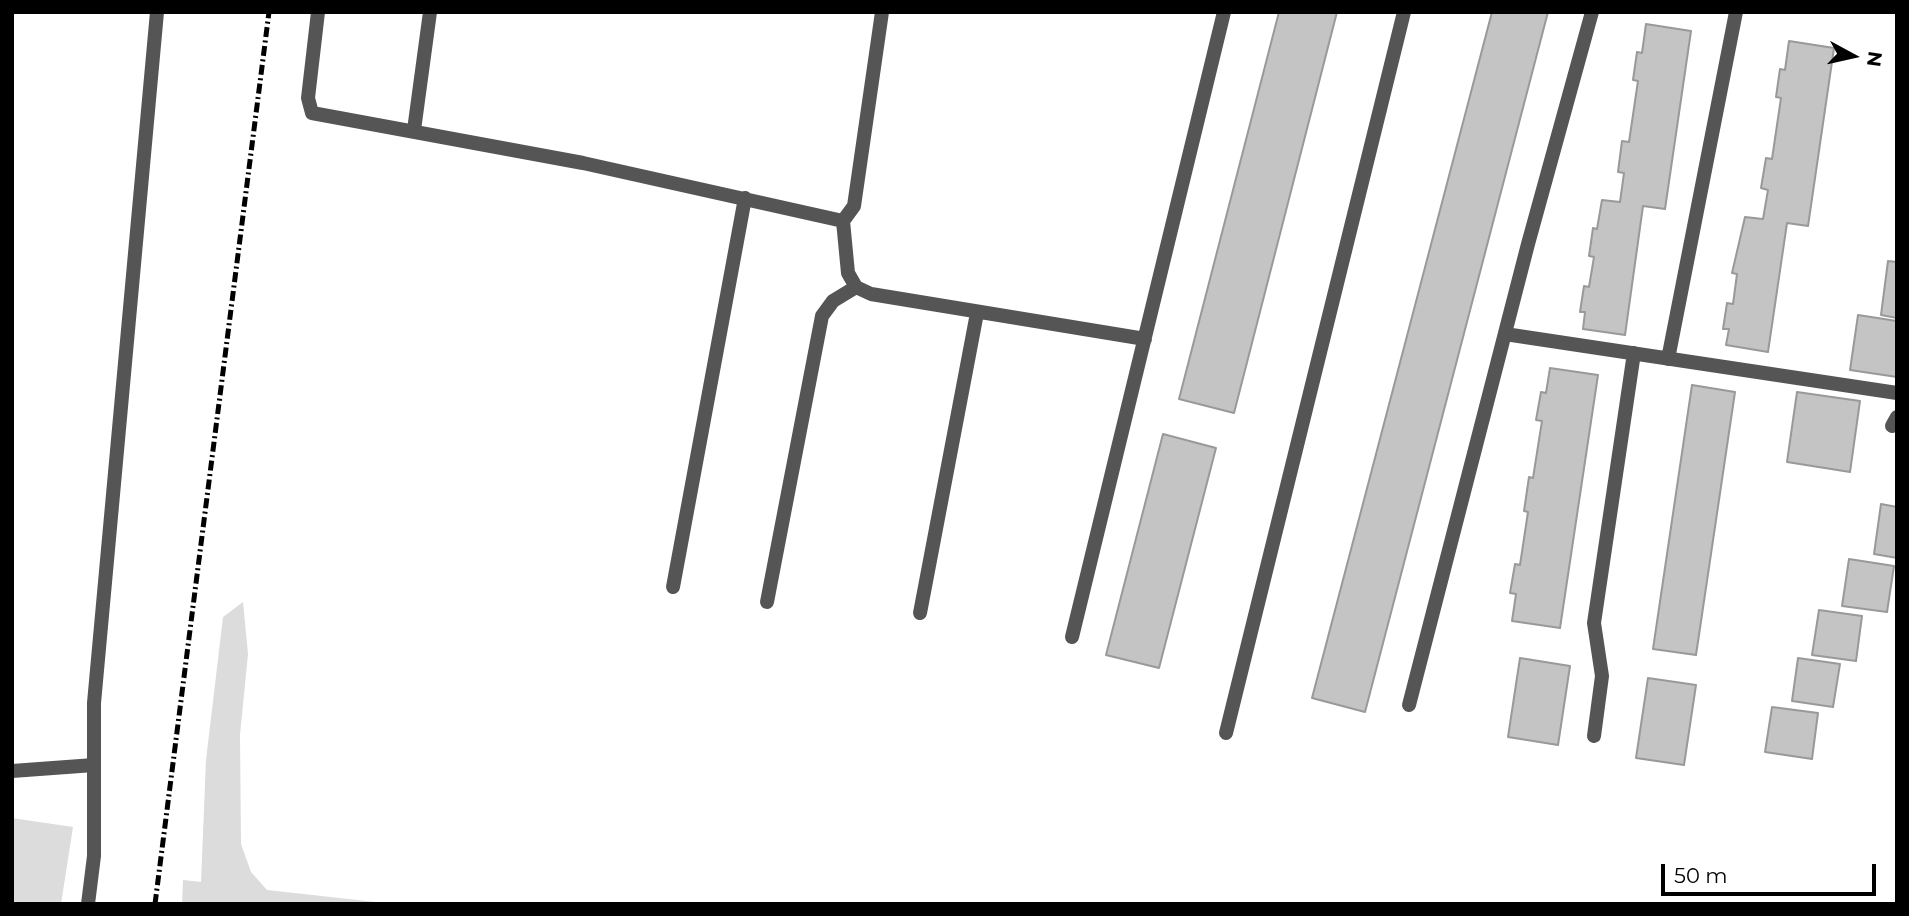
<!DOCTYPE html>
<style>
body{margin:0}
#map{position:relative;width:1909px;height:916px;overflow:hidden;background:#fff;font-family:Montserrat,sans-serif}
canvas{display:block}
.frame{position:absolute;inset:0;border:14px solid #000;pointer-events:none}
.north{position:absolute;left:1818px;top:21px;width:70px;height:70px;-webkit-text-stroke:5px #fff;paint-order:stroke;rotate:98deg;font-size:19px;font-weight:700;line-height:28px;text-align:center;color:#000}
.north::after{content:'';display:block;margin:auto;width:24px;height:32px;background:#000;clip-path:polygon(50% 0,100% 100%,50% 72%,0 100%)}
.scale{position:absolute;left:1661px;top:864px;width:215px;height:32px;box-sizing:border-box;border:4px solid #000;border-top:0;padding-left:9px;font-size:21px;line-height:24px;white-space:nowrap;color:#000;-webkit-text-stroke:5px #fff;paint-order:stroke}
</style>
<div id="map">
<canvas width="1909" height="916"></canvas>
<div class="frame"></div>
<div class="north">N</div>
<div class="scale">50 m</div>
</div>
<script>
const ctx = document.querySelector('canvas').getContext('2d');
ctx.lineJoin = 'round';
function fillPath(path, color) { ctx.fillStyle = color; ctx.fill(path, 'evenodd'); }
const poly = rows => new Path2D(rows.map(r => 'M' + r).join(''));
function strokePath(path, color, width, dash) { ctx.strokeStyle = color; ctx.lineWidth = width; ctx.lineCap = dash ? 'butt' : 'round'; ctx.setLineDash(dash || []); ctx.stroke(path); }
fillPath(poly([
 [243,602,248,654,240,735,241,844,251,872,267,890,394,904,182,904,183,880,201,882,206,760,223,617],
 [12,818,73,827,61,904,12,904]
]), '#dcdcdc');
const building = poly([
 [1279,12,1337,12,1234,413,1179,399,1279,12],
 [1492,12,1548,12,1365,712,1312,698,1492,12],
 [1646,24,1691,31,1665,209,1643,206,1625,335,1583,329,1585,312,1580,312,1584,286,1589,287,1594,257,1589,256,1593,228,1597,229,1602,200,1620,202,1624,173,1618,172,1622,141,1629,142,1638,81,1633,80,1637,52,1642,53,1646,24],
 [1789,41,1834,48,1808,226,1787,223,1768,352,1726,345,1729,329,1723,329,1727,303,1733,304,1737,274,1732,273,1745,217,1763,219,1768,190,1761,188,1766,158,1772,159,1781,98,1776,97,1780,69,1785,70,1789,41],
 [1888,261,1897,262,1897,318,1881,315,1888,261],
 [1858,315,1897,321,1897,377,1850,370,1858,315],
 [1550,368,1598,375,1560,628,1512,621,1516,594,1510,593,1515,564,1520,565,1528,512,1524,511,1529,477,1533,478,1542,421,1536,420,1541,392,1546,393,1550,368],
 [1692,385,1735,392,1696,655,1653,649,1692,385],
 [1797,392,1860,401,1850,472,1787,462,1797,392],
 [1163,434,1216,448,1159,668,1106,655,1163,434],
 [1881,504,1897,507,1897,558,1874,554,1881,504],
 [1849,559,1894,566,1887,612,1842,606,1849,559],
 [1819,610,1862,616,1856,661,1812,655,1819,610],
 [1520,658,1570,666,1558,745,1508,737,1520,658],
 [1798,658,1840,664,1833,707,1792,701,1798,658],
 [1648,678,1696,685,1684,765,1636,758,1648,678],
 [1772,707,1818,713,1812,759,1765,752,1772,707]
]);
fillPath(building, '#c4c4c4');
strokePath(building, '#999', 2);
strokePath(poly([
 [318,12,308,98,312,113,583,163,843,221,848,273,856,287,871,294,1145,339],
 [414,130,430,12],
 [843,221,854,206,882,12],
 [1505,334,1897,393],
 [1668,359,1736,12],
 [1892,426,1897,417],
 [673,587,745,198],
 [767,602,822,316,833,301,856,287],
 [920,613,977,313],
 [1072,637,1224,12],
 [1409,705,1528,244,1592,12],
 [1594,736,1602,676,1594,623,1634,353]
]), '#555', 14);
strokePath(poly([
 [1226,733,1404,12],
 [12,771,94,765]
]), '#555', 14);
strokePath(poly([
 [88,904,94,856,94,703,157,12]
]), '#555', 14);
strokePath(poly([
 [155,904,269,12]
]), '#000', 5, [10, 3.5, 2, 3.5]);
</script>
